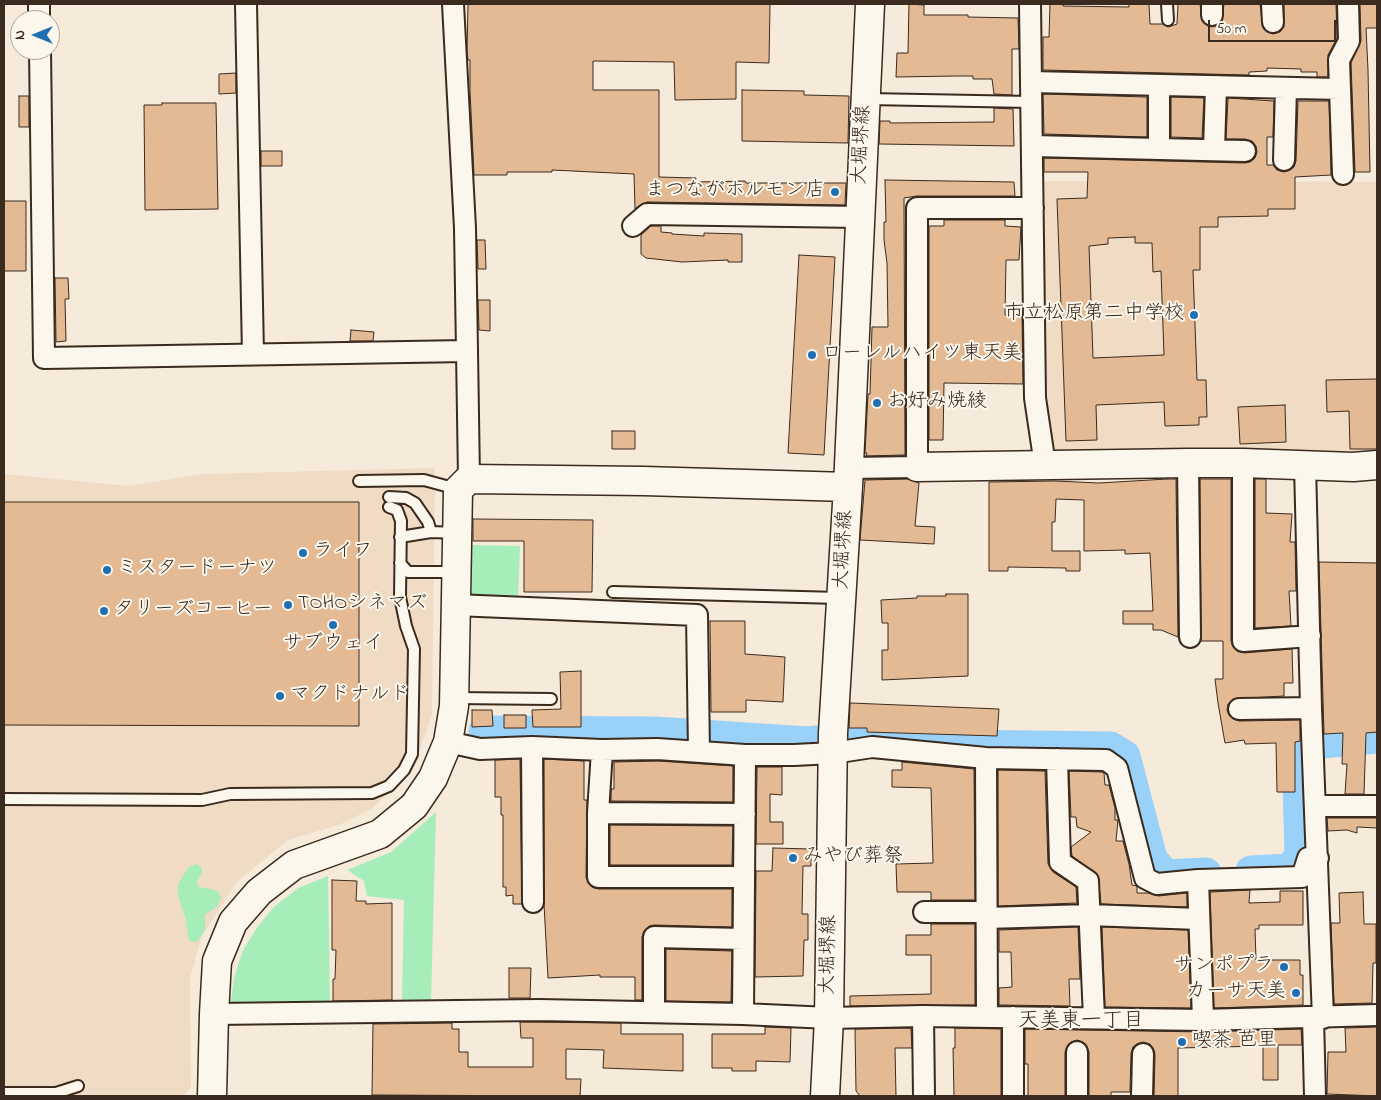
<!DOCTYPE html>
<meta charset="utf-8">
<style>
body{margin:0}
#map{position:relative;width:1381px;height:1100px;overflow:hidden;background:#f6ebda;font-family:"Indie Flower",sans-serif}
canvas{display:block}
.frame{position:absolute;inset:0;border:5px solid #3b2a1e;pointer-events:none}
.north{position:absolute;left:10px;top:10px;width:50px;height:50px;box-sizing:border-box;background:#fbf7ec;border:1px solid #aea59a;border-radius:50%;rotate:270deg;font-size:14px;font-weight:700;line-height:20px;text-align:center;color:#3b2a1e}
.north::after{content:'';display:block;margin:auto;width:18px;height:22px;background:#1f6fb2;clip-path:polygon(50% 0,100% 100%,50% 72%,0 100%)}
.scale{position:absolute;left:1208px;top:20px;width:128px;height:22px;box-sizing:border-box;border:2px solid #3b2a1e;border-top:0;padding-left:6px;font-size:15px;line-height:18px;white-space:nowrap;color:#3b2a1e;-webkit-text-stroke:4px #fbf7ec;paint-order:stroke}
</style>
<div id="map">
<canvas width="1381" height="1100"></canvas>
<div class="frame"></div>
<div class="north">N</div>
<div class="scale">50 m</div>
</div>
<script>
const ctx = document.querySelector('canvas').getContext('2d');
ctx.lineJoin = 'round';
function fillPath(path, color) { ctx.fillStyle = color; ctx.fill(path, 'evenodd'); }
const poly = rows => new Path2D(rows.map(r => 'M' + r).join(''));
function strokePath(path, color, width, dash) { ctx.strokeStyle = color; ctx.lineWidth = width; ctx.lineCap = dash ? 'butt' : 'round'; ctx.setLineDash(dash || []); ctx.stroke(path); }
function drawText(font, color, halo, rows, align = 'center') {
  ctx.font = font + ' "Indie Flower","Klee One",sans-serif'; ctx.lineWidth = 4; ctx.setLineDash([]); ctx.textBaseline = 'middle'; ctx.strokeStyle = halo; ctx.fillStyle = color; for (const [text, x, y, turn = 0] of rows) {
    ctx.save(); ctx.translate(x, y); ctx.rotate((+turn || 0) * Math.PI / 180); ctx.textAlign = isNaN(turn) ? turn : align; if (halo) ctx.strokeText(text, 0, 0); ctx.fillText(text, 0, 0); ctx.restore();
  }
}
fillPath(poly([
 [1036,181,1377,182,1377,452,1307,459,1055,456,1045,424],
 [435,468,432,715,417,757,399,784,371,809,339,825,288,840,238,881,202,936,190,978,191,1088,183,1096,4,1096,4,474,129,486,202,474]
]), '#f0dcc5');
fillPath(poly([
 [472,545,520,546,518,596,471,595],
 [436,812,431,1001,402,1000,404,900,367,896,364,881,347,870,391,852],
 [197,864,202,868,202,873,197,882,199,887,218,891,221,898,217,907,205,914,205,930,199,940,195,942,189,941,185,917,178,895,178,886,179,882,189,867],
 [328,876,330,1001,231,1002,234,978,243,950,258,926,274,907,298,888]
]), '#a6edb9');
strokePath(poly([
 [484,741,484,731,656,732,807,742,865,736,955,745,1111,747,1125,756,1152,859,1166,875,1206,873],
 [1251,871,1291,869,1300,854,1297,750,1322,743,1377,738]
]), '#9ad1f9', 31);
const building = poly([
 [468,4,770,4,769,63,736,62,736,99,675,100,674,62,593,61,593,90,659,90,659,177,696,178,695,182,745,181,746,183,846,183,845,205,647,202,640,205,635,209,634,174,552,170,552,172,507,172,507,175,474,175,470,91,470,60,468,60,467,52,468,4],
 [909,4,924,5,924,15,968,15,968,17,1018,18,1019,49,1012,49,1012,95,994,94,992,79,973,79,973,76,955,76,896,77,897,53,908,53,909,4],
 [1050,4,1063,4,1063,6,1129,7,1129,4,1149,4,1150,24,1163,24,1168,27,1177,24,1178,4,1200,4,1202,20,1207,25,1212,27,1218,25,1222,20,1224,4,1260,4,1263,28,1267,32,1273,34,1280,32,1284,27,1284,4,1336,4,1337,38,1328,55,1328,77,1317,77,1317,72,1301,72,1301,69,1267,68,1267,71,1249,72,1249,75,1043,70,1043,37,1049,37,1050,4],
 [1360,4,1377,4,1377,28,1366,28,1368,70,1370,172,1355,172,1351,63,1361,41,1360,4],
 [236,73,236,93,219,94,219,74,236,73],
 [742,90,804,91,804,95,849,96,848,143,742,141,742,90],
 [1043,94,1147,97,1147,137,1044,134,1043,94],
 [19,96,29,96,29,127,19,127,19,96],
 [1171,97,1204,98,1202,138,1171,137,1171,97],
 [1228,98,1274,101,1273,137,1267,137,1267,165,1273,165,1277,170,1284,172,1290,170,1294,167,1296,161,1298,101,1329,101,1331,175,1295,177,1295,209,1268,209,1268,216,1218,217,1218,227,1200,227,1200,270,1193,270,1197,380,1206,380,1207,417,1199,417,1199,425,1165,426,1164,402,1096,405,1097,440,1066,441,1057,199,1087,198,1088,172,1044,172,1044,158,1245,163,1250,162,1255,158,1257,152,1256,146,1252,141,1245,139,1226,139,1228,98],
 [1135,237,1135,243,1152,243,1153,272,1161,271,1164,355,1093,358,1089,246,1108,244,1108,238,1135,237],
 [162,103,216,103,218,209,145,210,144,105,162,105,162,103],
 [994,108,1013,109,1014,146,879,144,880,121,890,121,890,123,994,122,994,108],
 [261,151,282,151,282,166,261,166,261,151],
 [885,180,1014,182,1015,196,917,196,904,198,905,455,866,456,867,453,865,453,868,394,870,394,872,327,888,327,887,263,884,240,884,222,886,222,885,180],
 [4,201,26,201,26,271,4,271,4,201],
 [944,220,1005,220,1005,226,1021,227,1019,260,1006,260,1005,315,1022,315,1023,384,944,383,943,440,929,440,929,226,944,226,944,220],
 [651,226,661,226,661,232,672,233,672,234,704,236,704,233,742,234,742,262,728,262,728,260,682,262,646,258,641,254,641,235,651,226],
 [477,240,485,240,486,269,478,269,477,240],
 [799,255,835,257,824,455,788,453,799,255],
 [55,278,68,278,69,299,65,299,66,341,56,342,55,278],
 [478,300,490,300,490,331,479,330,478,300],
 [351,330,374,332,373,341,350,341,351,330],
 [1377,379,1377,449,1350,449,1349,411,1327,412,1326,380,1377,379],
 [1285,405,1286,442,1240,444,1238,407,1285,405],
 [612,431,635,431,635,449,612,449,612,431],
 [908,479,919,483,915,526,935,527,934,544,860,540,865,480,908,479],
 [1167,479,1176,479,1178,637,1161,630,1153,630,1153,624,1123,624,1123,611,1153,611,1150,553,1125,554,1125,550,1084,551,1084,500,1056,499,1055,522,1052,522,1052,551,1080,551,1080,571,1066,571,1066,568,1008,567,1008,571,989,571,989,482,1055,481,1099,483,1167,479],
 [1200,479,1231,479,1231,641,1233,647,1237,651,1244,653,1292,649,1293,683,1284,683,1284,696,1233,699,1228,704,1227,710,1229,715,1233,719,1239,721,1300,720,1300,741,1295,742,1295,792,1277,792,1276,743,1245,744,1244,740,1225,743,1218,703,1215,679,1223,679,1223,641,1201,641,1200,479],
 [1255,479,1266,479,1266,513,1292,514,1290,542,1295,542,1296,591,1289,591,1291,626,1255,628,1255,479],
 [4,502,359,502,359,726,4,725,4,502],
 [473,519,593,520,592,592,524,592,524,541,473,541,473,519],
 [1319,562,1377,563,1377,732,1366,733,1364,794,1345,794,1347,764,1342,764,1343,733,1324,734,1319,562],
 [946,594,968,594,968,676,882,680,882,650,888,650,888,623,882,623,881,600,917,598,917,596,946,596,946,594],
 [710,621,745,621,745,654,785,657,783,702,746,700,746,712,711,712,710,621],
 [581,671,581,727,533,727,532,710,561,709,560,672,581,671],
 [850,703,999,709,997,736,867,732,867,728,849,728,850,703],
 [472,710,492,710,493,726,472,727,472,710],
 [504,715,526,715,526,728,504,728,504,715],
 [520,759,522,904,513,904,513,895,506,896,506,887,503,887,503,815,501,815,501,797,495,797,495,760,520,759],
 [544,759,584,761,584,800,587,800,586,877,588,882,592,887,598,889,732,889,732,927,654,925,649,926,644,931,642,937,642,1000,635,1000,635,977,600,977,600,975,548,978,544,904,544,759],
 [658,761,733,766,733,802,611,801,611,789,614,789,614,762,658,761],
 [902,762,974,769,975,900,931,900,931,892,897,892,896,864,933,863,931,788,892,787,892,770,902,770,902,762],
 [757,767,782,767,782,795,770,794,770,822,783,822,783,844,756,844,757,767],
 [998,770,1045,771,1048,864,1053,872,1076,887,1077,903,998,906,998,770],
 [1069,771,1102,772,1104,773,1105,785,1109,785,1115,808,1115,820,1118,820,1116,841,1123,841,1129,864,1132,885,1137,886,1137,893,1148,893,1158,896,1187,893,1187,907,1101,904,1098,875,1072,856,1071,847,1091,832,1077,827,1076,817,1071,817,1069,771],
 [1327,818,1377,818,1377,828,1357,827,1357,833,1347,830,1328,831,1327,818],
 [610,825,733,826,732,865,610,865,610,825],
 [773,848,811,849,811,866,803,866,802,914,808,914,808,940,804,940,803,976,755,977,756,871,772,871,773,848],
 [332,880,357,881,356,901,366,901,366,904,392,903,392,1000,333,1001,333,979,335,979,336,950,332,950,332,880],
 [1250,890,1249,903,1280,902,1280,891,1303,891,1303,925,1259,925,1259,929,1255,929,1256,960,1300,960,1300,975,1303,975,1303,1005,1214,1008,1210,892,1250,890],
 [1363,892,1364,924,1376,924,1376,963,1373,963,1372,1003,1334,1004,1331,923,1340,923,1339,893,1363,892],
 [931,924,975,924,975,1005,850,1006,850,996,931,994,931,955,906,955,906,935,931,935,931,924],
 [1078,927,1080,979,1069,979,1070,1006,999,1005,999,988,1012,987,1011,952,999,952,999,930,1078,927],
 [1102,927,1188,930,1191,1008,1105,1007,1102,927],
 [666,949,732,951,731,1002,666,1001,666,949],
 [509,968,531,968,530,998,509,998,509,968],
 [520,1022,621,1023,621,1034,683,1034,683,1071,603,1068,604,1050,566,1049,566,1079,581,1079,580,1096,372,1095,373,1024,452,1023,452,1029,459,1029,459,1052,468,1052,468,1067,533,1067,533,1038,521,1038,520,1022],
 [765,1027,791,1028,790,1062,756,1061,756,1071,732,1071,732,1068,712,1068,712,1034,765,1034,765,1027],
 [1377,1027,1377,1096,1327,1094,1328,1052,1346,1052,1345,1028,1377,1027],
 [911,1028,912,1048,895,1048,896,1096,860,1096,856,1091,855,1029,911,1028],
 [955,1028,1001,1029,1001,1096,954,1096,953,1048,955,1048,955,1028],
 [1025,1029,1203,1032,1301,1029,1302,1045,1278,1045,1278,1080,1263,1080,1263,1046,1178,1048,1178,1096,1154,1096,1155,1054,1153,1048,1150,1044,1143,1042,1137,1044,1133,1047,1131,1053,1130,1092,1111,1092,1111,1096,1089,1096,1089,1052,1087,1047,1083,1042,1077,1040,1071,1042,1067,1047,1065,1052,1065,1096,1028,1096,1028,1064,1025,1064,1025,1029]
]);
fillPath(building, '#e3ba93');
strokePath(building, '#3b2a1e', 1);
const lane = poly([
 [1167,4,1168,20],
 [867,99,1031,102],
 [359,481,424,480,457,489],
 [389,497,406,498,415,503,428,522,431,532,457,533],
 [400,537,431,532],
 [400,563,408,572,455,572],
 [613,592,839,598],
 [454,698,551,699],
 [4,799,202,800,230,794,372,793,389,786,404,770,412,754,414,649,406,626,400,597,401,521,397,510,389,507],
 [4,1093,56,1093,78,1086]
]);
const street = poly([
 [39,4,39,20],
 [246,4,253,354],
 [1030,4,1035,398,1045,465],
 [1212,4,1212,15],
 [1272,4,1273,22],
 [40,50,44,358,467,351,465,228,453,4],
 [1031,82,1340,89,1339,60,1349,41,1348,4],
 [1340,89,1343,174],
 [1032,146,1245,151],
 [1159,148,1159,85],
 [1214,150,1216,86],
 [1284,160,1286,88],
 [633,226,647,214,860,217],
 [467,351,469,479],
 [1188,463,1190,637],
 [1243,463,1243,641,1310,636],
 [1305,465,1311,708,1323,1018],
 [849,468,917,467,917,208,1033,208],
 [455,605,697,615,699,752],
 [1239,709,1311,708],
 [448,742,480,749,532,747,602,750,657,749,745,755,794,755,833,753,872,747,986,758,1106,760,1117,768,1145,878,1157,884,1198,880,1203,1020],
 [532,747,533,902],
 [602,750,598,813,598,877,744,877],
 [986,758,987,1017],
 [1057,759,1060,862,1088,881,1094,1018],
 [1316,806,1377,806],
 [598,813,745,814],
 [1198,880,1302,877,1308,858,1318,858],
 [924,912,986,912],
 [986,918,1089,915,1199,919],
 [654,1012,654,937,743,939],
 [214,1014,539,1010,743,1014,829,1018,923,1016,1203,1020,1377,1015],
 [743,1014,745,755],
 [923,1016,924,1096],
 [1013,1017,1013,1096],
 [1313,1018,1315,1096],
 [1077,1096,1077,1052],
 [1142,1096,1143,1054]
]);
const secondary = poly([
 [917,467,1188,463,1243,463,1353,467,1377,465],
 [212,1096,214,1014,217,961,233,922,259,892,294,865,380,834,414,806,433,778,448,742,454,706,458,490,469,479,644,481,848,487],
 [825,1096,829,1018,833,733,848,487,870,4]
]);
strokePath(lane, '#3b2a1e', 14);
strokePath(street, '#3b2a1e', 24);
strokePath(secondary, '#3b2a1e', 31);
strokePath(lane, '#fbf7ec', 10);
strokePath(street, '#fbf7ec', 20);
strokePath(secondary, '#fbf7ec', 28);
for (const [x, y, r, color] of [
 [835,192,5,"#1f6fb2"],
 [1194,315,5,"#1f6fb2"],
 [812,355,5,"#1f6fb2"],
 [877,403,5,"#1f6fb2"],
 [303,553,5,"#1f6fb2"],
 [107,570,5,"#1f6fb2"],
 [288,605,5,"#1f6fb2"],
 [104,611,5,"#1f6fb2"],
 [333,625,5,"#1f6fb2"],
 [280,696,5,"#1f6fb2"],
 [793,858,5,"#1f6fb2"],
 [1284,967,5,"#1f6fb2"],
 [1296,993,5,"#1f6fb2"],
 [1182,1042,5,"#1f6fb2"]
]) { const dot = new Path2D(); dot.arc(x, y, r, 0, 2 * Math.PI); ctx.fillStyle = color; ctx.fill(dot); strokePath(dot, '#fbf7ec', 2); }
drawText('20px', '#3b2a1e', '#fbf7ec', [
 ["大堀堺線",863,145,-87],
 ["大堀堺線",845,550,-87],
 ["大堀堺線",830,955,-89]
]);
drawText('20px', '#3b2a1e', '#fbf7ec', [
 ["まつながホルモン店",825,192,"right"],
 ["市立松原第二中学校",1184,315,"right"],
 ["ローレルハイツ東天美",822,355],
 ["お好み焼綾",887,403],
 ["ライフ",313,553],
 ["ミスタードーナツ",117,570],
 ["TOHOシネマズ",298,605],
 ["タリーズコーヒー",114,611],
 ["サブウェイ",333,645,"center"],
 ["マクドナルド",290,696],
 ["みやび葬祭",803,858],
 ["サンポプラ",1274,967,"right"],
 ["カーサ天美",1286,993,"right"],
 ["喫茶 芭里",1192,1042]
], 'left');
drawText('21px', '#3b2a1e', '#fbf7ec', [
 ["天美東一丁目",1081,1023]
]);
</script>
